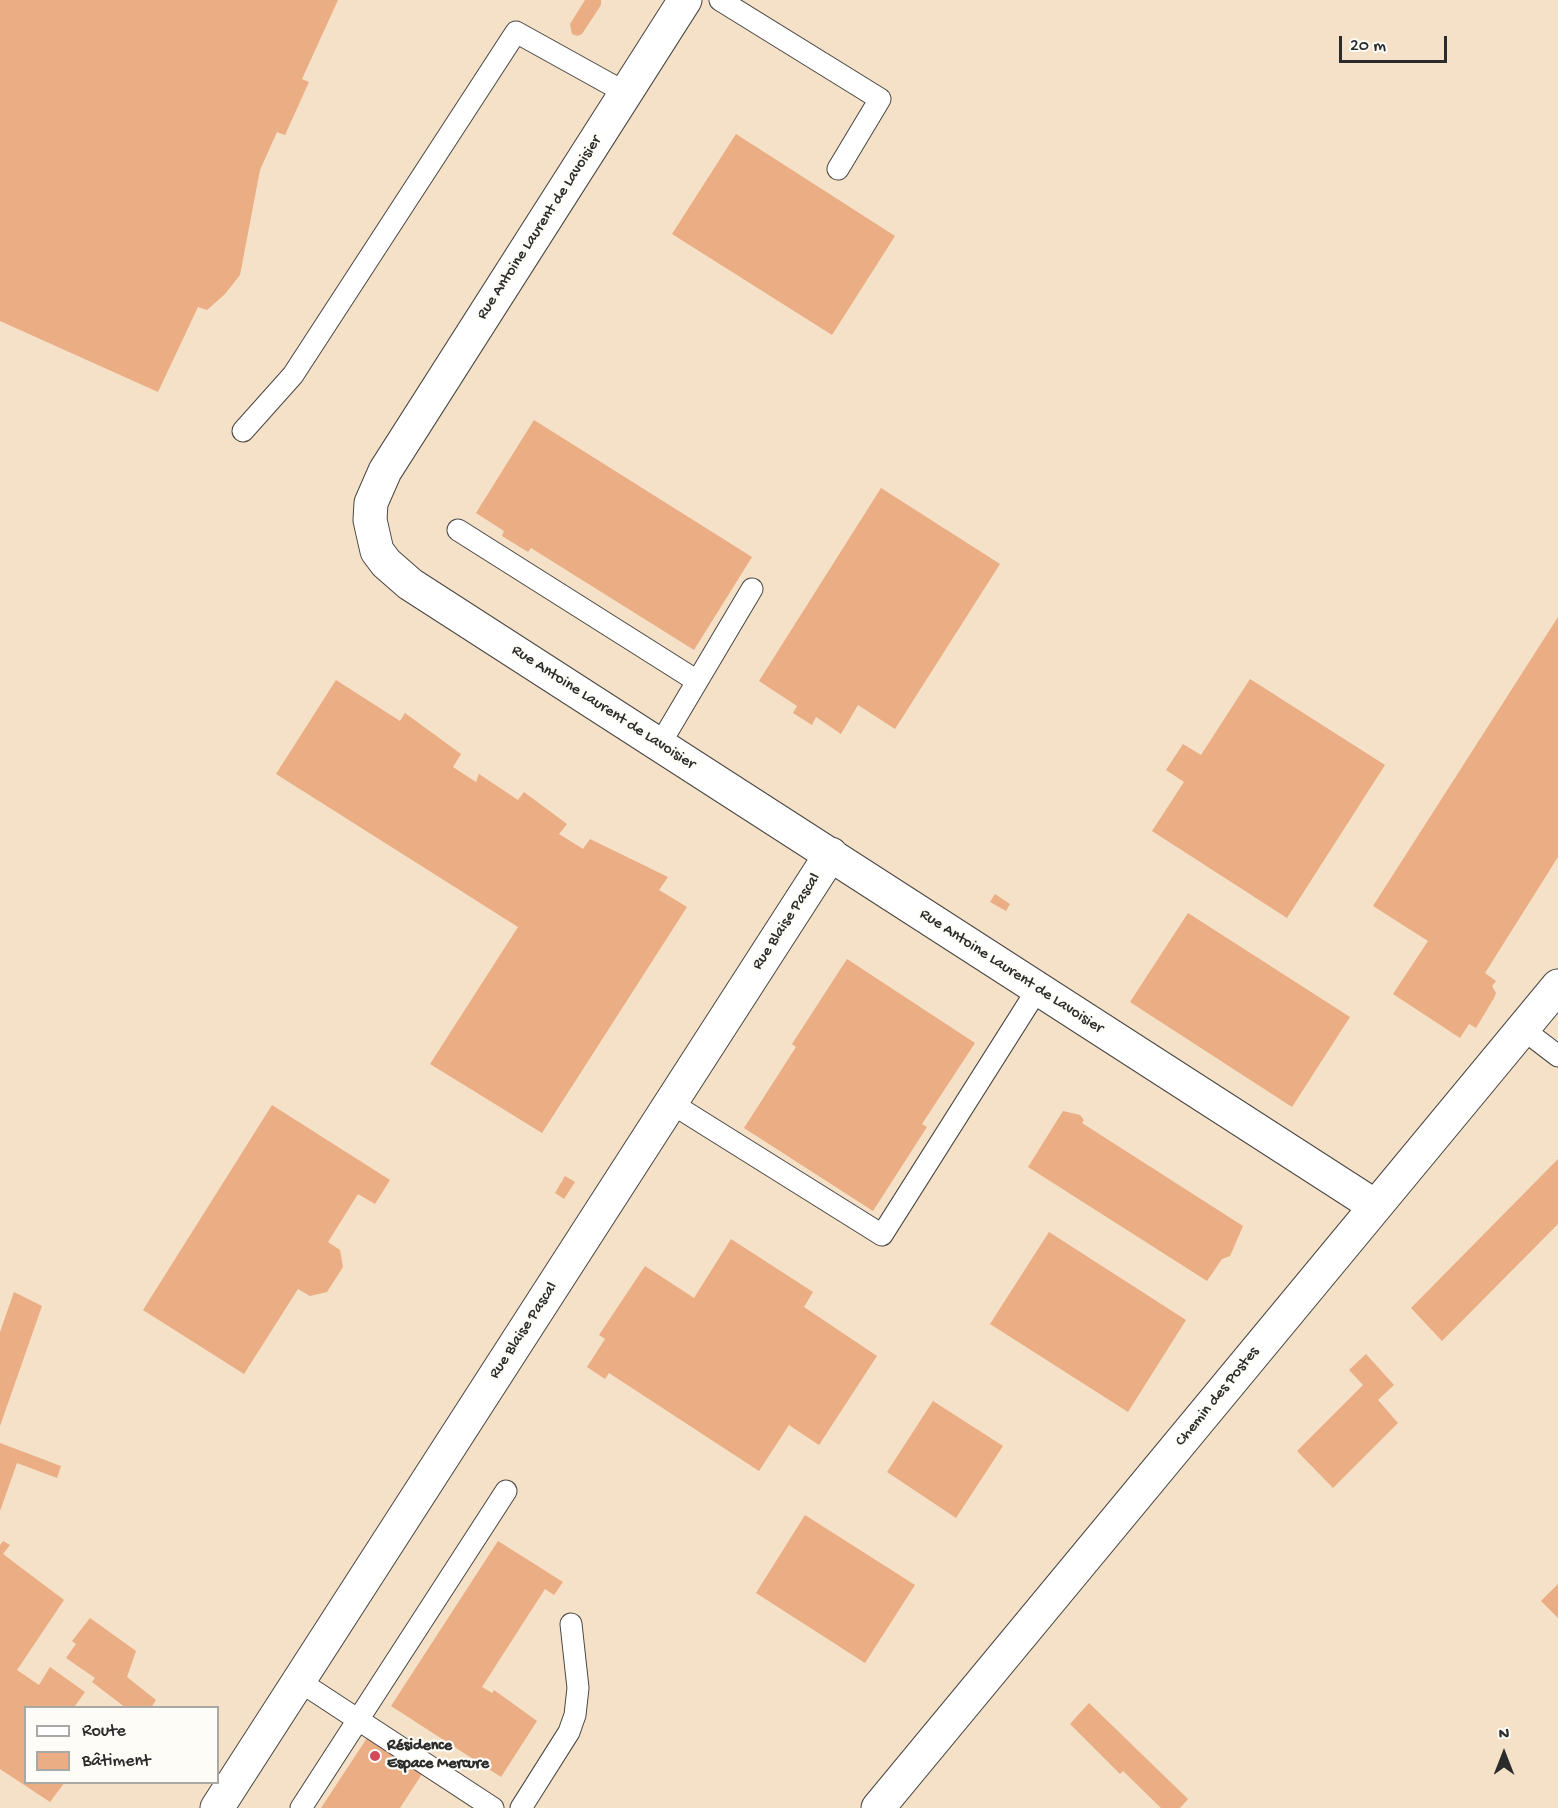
<!DOCTYPE html>
<meta charset="utf-8">
<style>
body{margin:0}
#map{position:relative;width:1558px;height:1808px;overflow:hidden;background:#f5e1c7;font-family:"Gochi Hand",sans-serif}
canvas{display:block}
.legend{position:absolute;left:24px;top:1706px;width:195px;height:78px;box-sizing:border-box;background:#fdfcf7;border:2px solid #a9a8a5;margin:0;padding:8px 10px;list-style:none;font-size:18px;color:#2b2b2b}
.legend li{display:flex;align-items:center;gap:12px;height:30px}
.legend b{width:30px;border:2px solid #a9a8a5}
.north{position:absolute;left:1474px;top:1724px;width:60px;height:60px;-webkit-text-stroke:4px #fdfcf7;paint-order:stroke;rotate:0deg;font-size:16px;font-weight:700;line-height:24px;text-align:center;color:#2b2b2b}
.north::after{content:'';display:block;margin:auto;width:21px;height:27px;background:#2b2b2b;clip-path:polygon(50% 0,100% 100%,50% 72%,0 100%)}
.scale{position:absolute;left:1339px;top:36px;width:108px;height:27px;box-sizing:border-box;border:3px solid #2b2b2b;border-top:0;padding-left:8px;font-size:18px;line-height:21px;white-space:nowrap;color:#2b2b2b;-webkit-text-stroke:4px #fdfcf7;paint-order:stroke}
</style>
<div id="map">
<canvas width="1558" height="1808"></canvas>
<ul class="legend">
<li><b style="height:8px;background:#fff"></b>Route</li>
<li><b style="height:16px;background:#eaad84"></b>Bâtiment</li>
</ul>
<div class="north">N</div>
<div class="scale">20 m</div>
</div>
<script>
const ctx = document.querySelector('canvas').getContext('2d');
ctx.lineJoin = 'round';
function fillPath(path, color) { ctx.fillStyle = color; ctx.fill(path, 'evenodd'); }
const poly = rows => new Path2D(rows.map(r => 'M' + r).join(''));
function strokePath(path, color, width, dash) { ctx.strokeStyle = color; ctx.lineWidth = width; ctx.lineCap = dash ? 'butt' : 'round'; ctx.setLineDash(dash || []); ctx.stroke(path); }
function drawText(font, color, halo, rows, align = 'center') {
  ctx.font = font + ' "Gochi Hand",sans-serif'; ctx.lineWidth = 4.5; ctx.setLineDash([]); ctx.textBaseline = 'middle'; ctx.strokeStyle = halo; ctx.fillStyle = color; for (const [text, x, y, turn = 0] of rows) {
    ctx.save(); ctx.translate(x, y); ctx.rotate((+turn || 0) * Math.PI / 180); ctx.textAlign = isNaN(turn) ? turn : align; if (halo) ctx.strokeText(text, 0, 0); ctx.fillText(text, 0, 0); ctx.restore();
  }
}
fillPath(poly([
 [0,0,338,0,302,79,309,82,285,135,277,132,260,170,240,275,225,294,207,310,198,307,158,392,0,321],
 [585,0,601,0,601,5,582,34,577,36,572,34,570,24],
 [736,134,895,236,832,335,672,234],
 [534,420,752,557,694,650,531,548,528,552,502,536,504,531,476,513],
 [881,488,1000,564,895,729,858,705,841,734,816,717,812,725,793,713,797,706,759,681],
 [1558,617,1558,857,1485,973,1496,981,1492,986,1496,993,1494,998,1476,1028,1469,1024,1460,1038,1393,994,1428,941,1373,906],
 [1250,679,1385,765,1287,918,1152,831,1184,782,1166,770,1183,744,1201,755],
 [336,680,400,721,405,713,461,754,453,767,476,782,479,774,518,800,524,792,567,824,559,834,583,849,590,839,668,877,659,890,687,907,542,1133,430,1064,518,927,276,774],
 [995,894,1010,904,1006,911,990,902],
 [1188,913,1350,1017,1292,1107,1130,1002],
 [847,959,975,1043,922,1124,927,1127,873,1211,744,1128,796,1047,792,1044],
 [272,1105,390,1180,375,1204,358,1194,328,1242,340,1250,343,1267,327,1292,310,1296,298,1289,244,1374,143,1310],
 [1063,1111,1080,1115,1084,1120,1082,1123,1243,1226,1230,1256,1222,1259,1207,1281,1028,1167],
 [1558,1159,1558,1224,1442,1341,1411,1308],
 [565,1176,575,1182,564,1199,555,1193],
 [1049,1232,1186,1320,1128,1412,990,1324],
 [731,1239,813,1292,804,1307,877,1356,819,1445,789,1425,759,1471,609,1373,605,1379,587,1367,605,1339,599,1335,645,1266,694,1298],
 [14,1292,42,1306,0,1426,0,1332],
 [1366,1354,1394,1385,1378,1400,1398,1423,1333,1488,1297,1451,1363,1385,1349,1370],
 [933,1401,1003,1446,956,1518,887,1472],
 [0,1443,61,1466,57,1478,17,1463,0,1511],
 [805,1515,915,1585,865,1663,756,1593],
 [3,1541,10,1545,3,1554,64,1600,17,1670,39,1685,50,1667,85,1692,75,1706,78,1708,26,1708,26,1782,65,1782,50,1802,0,1769,0,1545],
 [498,1541,563,1582,554,1595,545,1589,482,1687,492,1693,494,1690,537,1721,501,1777,391,1706],
 [1558,1584,1558,1618,1541,1601],
 [90,1618,136,1651,127,1677,156,1700,151,1708,126,1708,92,1682,95,1678,66,1658,76,1644,72,1641],
 [1089,1703,1188,1799,1180,1808,1161,1808,1123,1771,1120,1774,1070,1724],
 [367,1738,422,1774,400,1808,321,1808]
]), '#eaad84');
const service = poly([
 [720,0,880,99,838,169],
 [243,431,293,375,516,32,626,93],
 [458,530,697,681],
 [660,744,752,589],
 [1524,1030,1558,1056],
 [671,1103,882,1235,1037,990],
 [299,1681,493,1808],
 [301,1808,506,1491],
 [521,1808,569,1732,575,1715,578,1688,571,1624]
]);
const minor = poly([
 [685,0,385,471,371,503,370,520,377,551,386,563,410,584,1375,1206],
 [217,1808,831,854],
 [878,1808,1558,986]
]);
strokePath(service, '#494642', 23);
strokePath(minor, '#494642', 35);
strokePath(service, '#fff', 21);
strokePath(minor, '#fff', 33);
for (const [x, y, r, color] of [
 [375,1756,6,"#d1495b"]
]) { const dot = new Path2D(); dot.arc(x, y, r, 0, 2 * Math.PI); ctx.fillStyle = color; ctx.fill(dot); strokePath(dot, '#fdfcf7', 2); }
drawText('16px', '#2b2b2b', '#fdfcf7', [
 ["Rue Antoine Laurent de Lavoisier",540,228,-57],
 ["Rue Antoine Laurent de Lavoisier",603,708,33],
 ["Rue Blaise Pascal",787,922,-57],
 ["Rue Antoine Laurent de Lavoisier",1011,972,33],
 ["Rue Blaise Pascal",524,1331,-57],
 ["Chemin des Postes",1218,1397,-51]
]);
drawText('bold 16px', '#2b2b2b', '#fdfcf7', [
 ["Résidence",387,1747],
 ["Espace Mercure",387,1765]
], 'left');
</script>
